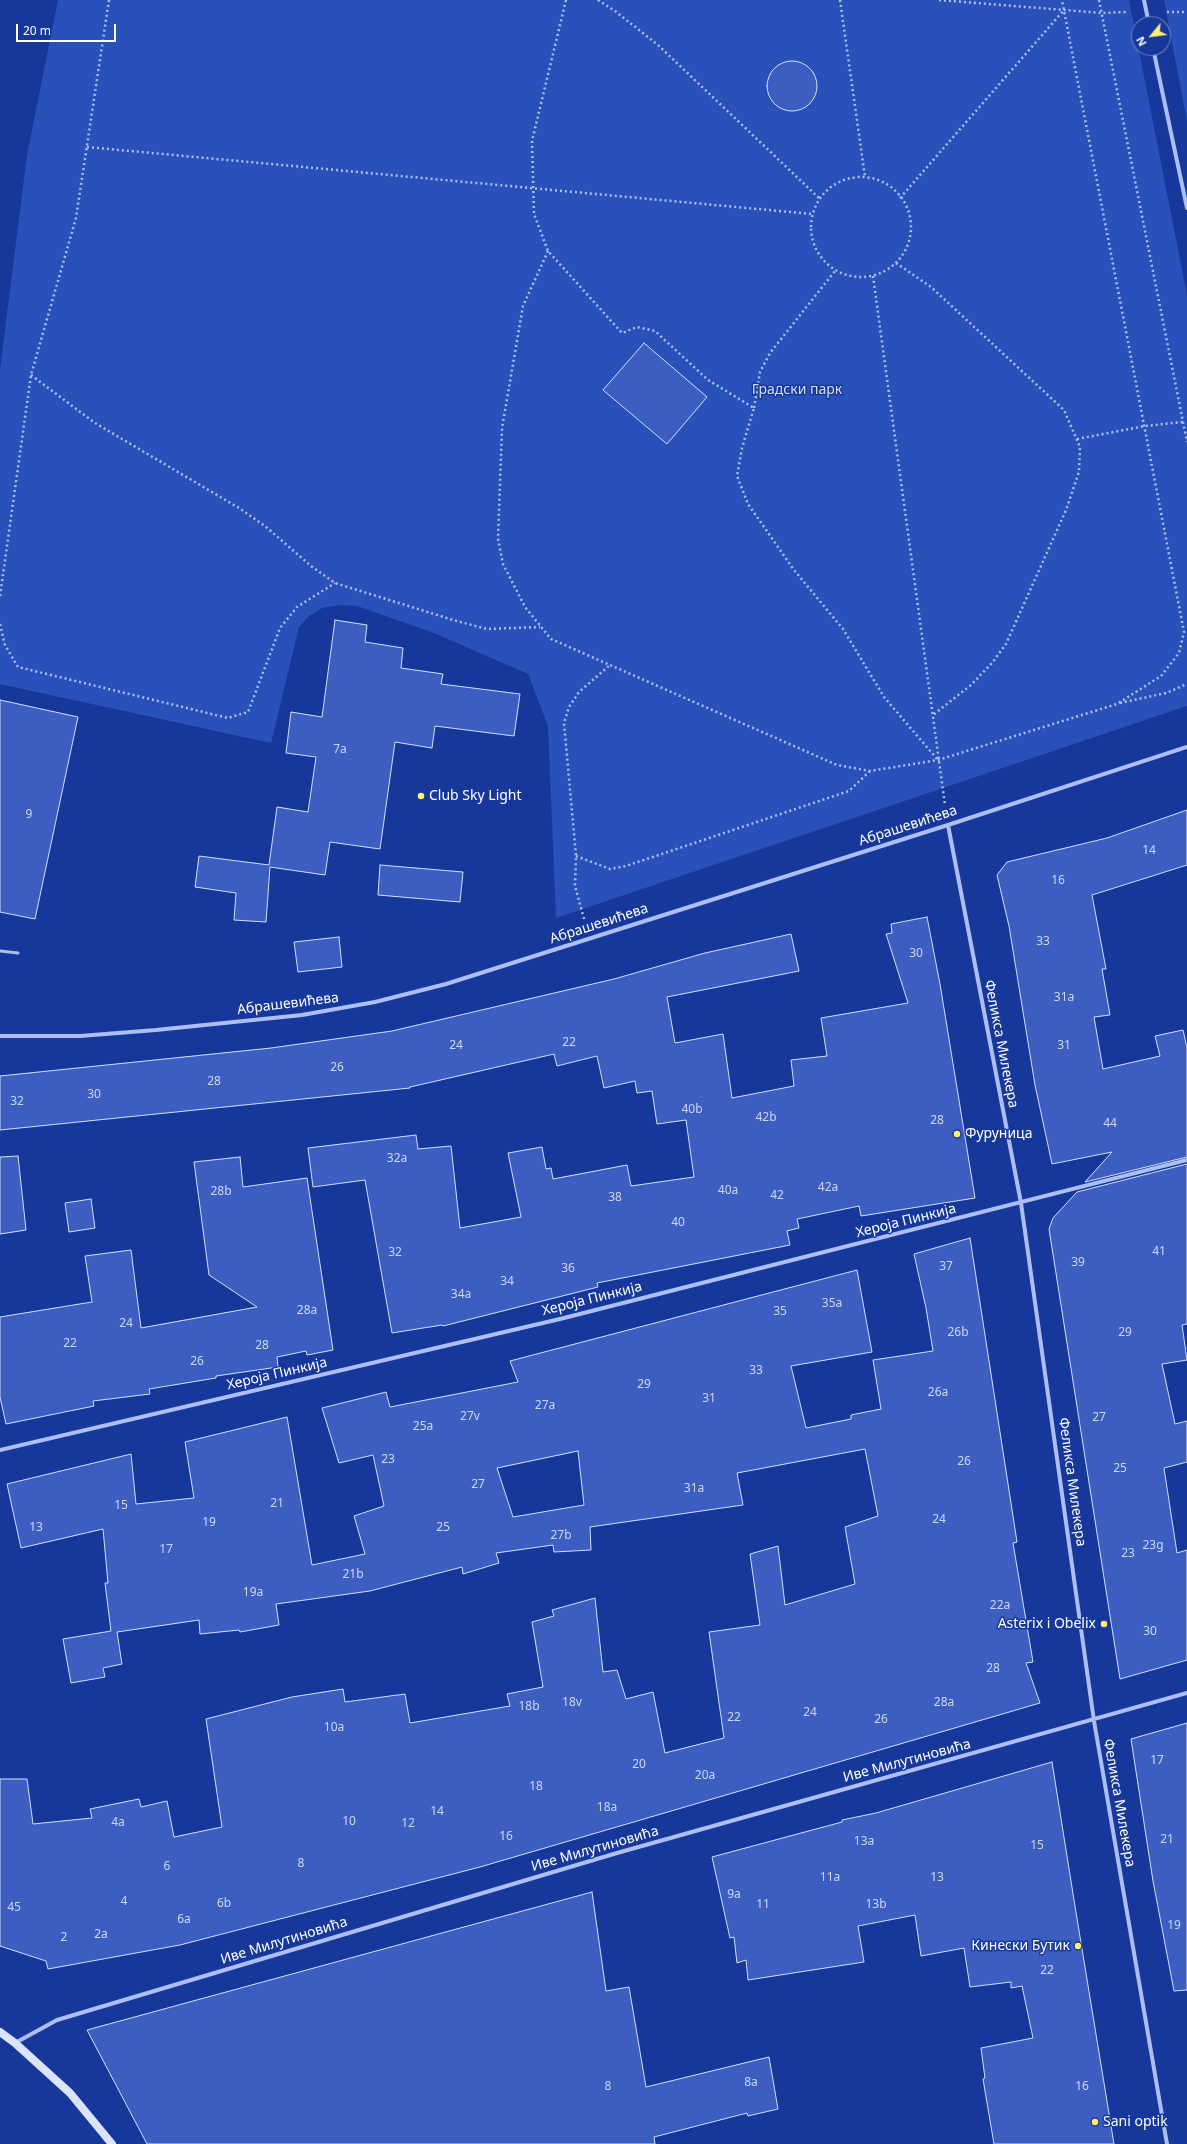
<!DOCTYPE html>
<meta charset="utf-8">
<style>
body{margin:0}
#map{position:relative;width:1187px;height:2144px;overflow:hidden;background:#17389b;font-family:"Noto Sans",sans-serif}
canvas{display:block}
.north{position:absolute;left:1131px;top:16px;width:40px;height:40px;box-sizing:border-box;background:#17389b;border:1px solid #7488c3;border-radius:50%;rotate:241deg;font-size:11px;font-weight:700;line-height:16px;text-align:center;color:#fff}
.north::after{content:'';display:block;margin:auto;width:14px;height:18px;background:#fff06e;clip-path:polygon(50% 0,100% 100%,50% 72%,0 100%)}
.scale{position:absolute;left:16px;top:24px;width:100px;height:18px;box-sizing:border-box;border:2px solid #fff;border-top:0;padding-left:5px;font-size:12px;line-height:14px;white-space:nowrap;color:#fff;-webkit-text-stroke:3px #17389b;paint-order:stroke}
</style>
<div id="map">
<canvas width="1187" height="2144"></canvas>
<div class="north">N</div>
<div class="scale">20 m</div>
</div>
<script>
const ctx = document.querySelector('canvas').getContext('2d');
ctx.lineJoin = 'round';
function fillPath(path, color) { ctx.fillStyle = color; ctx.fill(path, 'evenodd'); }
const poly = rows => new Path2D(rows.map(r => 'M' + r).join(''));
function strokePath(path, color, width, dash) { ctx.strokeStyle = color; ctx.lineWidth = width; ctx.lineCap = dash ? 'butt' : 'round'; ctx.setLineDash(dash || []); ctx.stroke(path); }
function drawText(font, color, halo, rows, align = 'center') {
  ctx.font = font + ' "Noto Sans",sans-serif'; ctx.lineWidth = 3; ctx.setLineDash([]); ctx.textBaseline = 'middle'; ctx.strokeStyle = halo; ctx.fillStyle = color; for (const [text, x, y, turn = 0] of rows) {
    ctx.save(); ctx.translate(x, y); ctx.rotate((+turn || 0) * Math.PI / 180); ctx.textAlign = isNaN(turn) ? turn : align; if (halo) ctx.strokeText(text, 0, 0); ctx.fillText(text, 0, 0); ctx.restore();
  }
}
fillPath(poly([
 [58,0,1129,0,1187,295,1187,706,556,918,548,726,528,674,434,633,357,606,340,605,322,608,309,616,299,627,271,743,0,684,0,369,27,155],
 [1164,0,1187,0,1187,121]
]), '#2a50b9');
const building = poly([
 '767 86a25 25 0 1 1 50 0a25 25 0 1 1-50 0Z',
 [644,343,707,397,667,444,603,390,644,343],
 [335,620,367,625,365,642,403,648,401,668,443,674,441,684,520,694,514,736,435,726,432,748,395,742,380,849,330,842,325,875,270,867,266,922,234,920,236,893,195,887,199,856,269,865,277,807,308,812,316,757,286,753,291,712,322,717,335,620],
 [0,700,78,717,35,919,0,912,0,700],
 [1187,810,1187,865,1092,895,1106,969,1102,969,1110,1015,1094,1017,1103,1069,1160,1056,1155,1036,1183,1030,1187,1048,1187,1157,1085,1182,1112,1152,1052,1164,1035,1085,1009,926,997,875,1007,862,1107,838,1187,810],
 [380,865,463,872,460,902,378,895,380,865],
 [927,917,940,984,975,1198,861,1216,859,1206,797,1219,799,1228,787,1231,790,1245,597,1283,598,1287,443,1326,442,1325,392,1333,365,1180,313,1187,308,1148,416,1135,418,1149,451,1146,460,1228,521,1217,508,1153,542,1147,546,1169,551,1168,553,1179,627,1165,631,1186,694,1177,686,1120,657,1124,652,1091,637,1093,635,1081,604,1088,597,1056,557,1066,554,1054,410,1087,410,1088,0,1130,0,1076,271,1048,392,1031,614,979,705,953,791,934,799,971,667,997,675,1043,723,1034,732,1098,794,1086,791,1060,827,1056,821,1018,908,1003,886,934,892,933,891,924,927,917],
 [339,937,342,967,298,972,294,942,339,937],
 [18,1156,26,1230,0,1234,0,1157,18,1156],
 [240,1157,243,1187,307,1178,333,1350,307,1355,306,1351,277,1357,278,1367,216,1376,216,1378,149,1389,150,1394,93,1401,94,1406,6,1424,0,1397,0,1317,92,1302,85,1256,131,1250,141,1328,257,1307,209,1275,194,1162,240,1157],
 [1187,1164,1187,1324,1182,1325,1187,1360,1162,1364,1175,1424,1187,1421,1187,1462,1164,1468,1177,1553,1187,1550,1187,1660,1120,1679,1049,1229,1053,1218,1077,1192,1187,1164],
 [91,1199,95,1228,69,1232,65,1203,91,1199],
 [970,1238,1017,1542,1013,1543,1033,1662,1026,1663,1040,1703,480,1867,180,1945,48,1969,46,1961,0,1946,0,1779,27,1779,33,1824,92,1818,90,1809,139,1799,141,1807,167,1801,174,1837,222,1827,206,1719,292,1697,343,1689,345,1702,405,1694,410,1723,510,1706,507,1694,543,1687,532,1622,554,1616,552,1610,595,1598,603,1672,617,1670,626,1699,653,1692,665,1753,724,1738,709,1632,760,1625,750,1554,778,1546,785,1605,855,1584,845,1527,878,1516,865,1449,737,1473,743,1505,590,1527,591,1550,554,1552,553,1545,496,1553,499,1563,463,1574,462,1567,370,1591,276,1604,279,1625,240,1632,239,1630,200,1634,199,1620,117,1632,122,1664,103,1668,105,1677,71,1683,63,1639,111,1631,105,1583,108,1583,103,1529,21,1548,7,1484,131,1454,136,1504,194,1498,185,1442,287,1417,312,1565,365,1554,354,1516,384,1506,373,1455,339,1463,322,1408,386,1392,390,1407,518,1382,510,1361,857,1270,872,1352,791,1366,806,1428,851,1419,851,1415,881,1409,873,1360,933,1351,926,1308,914,1254,970,1238],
 [578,1451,584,1505,513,1517,497,1468,578,1451],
 [1187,1723,1187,1990,1174,1991,1153,1881,1131,1739,1187,1723],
 [1052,1762,1074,1900,1114,2144,994,2144,983,2079,985,2078,981,2048,1033,2038,1022,1986,1011,1988,1011,1982,970,1987,964,1948,921,1956,915,1915,858,1926,864,1962,748,1980,746,1960,737,1963,734,1937,730,1938,712,1857,842,1822,842,1820,876,1813,1052,1762],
 [592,1892,606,1991,629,1987,646,2087,769,2057,778,2109,748,2116,747,2113,654,2137,655,2144,147,2144,87,2030,592,1892]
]);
fillPath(building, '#3c5ec0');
strokePath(building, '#d4dffc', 1);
strokePath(poly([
 [566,0,532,141,534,214,548,251,622,333,637,327,655,331,708,380,754,408,742,448,737,476,748,504,794,570,843,629,884,697,938,760],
 [598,0,615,11,658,45,820,199],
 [840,0,865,177],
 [939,0,1102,13,1128,12],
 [1099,0,1187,442],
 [1167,12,1187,12],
 [87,147,812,214],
 '811 227a50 50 0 1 1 100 0a50 50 0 1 1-100 0Z',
 [900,198,1064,10],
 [548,251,523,306,502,428,498,539,503,564,525,607,551,639,837,765,870,771,938,760,1117,704,1161,676,1179,653,1184,632,1062,0],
 [896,263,931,287,1064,410,1080,447,1079,472,1066,510,1006,644,992,663,971,685,933,715],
 [873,276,945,805],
 [31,375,95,423,239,508,265,526,311,566,335,583,453,620,487,629,540,627],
 [754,408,760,372,770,353,835,271],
 [1077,439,1145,426,1183,422],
 [0,596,31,375,76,218,109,0],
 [0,624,5,645,18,667,228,718,248,712,280,628,297,607,335,583],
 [1120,703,1166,693,1187,684],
 [576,856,610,869,626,866,849,791,870,771],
 [584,919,575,886,576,856,564,723,569,707,579,692,610,665]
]), '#adbff2', 2.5, [2, 3]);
strokePath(poly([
 [0,951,18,953]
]), '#adbff2', 3);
strokePath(poly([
 [1144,0,1149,24],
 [1153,48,1187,208],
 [948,825,1021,1203,1094,1721,1167,2144],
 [0,1036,80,1036,156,1030,302,1015,375,1002,446,984,948,825,1187,747],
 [0,1450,560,1319,1187,1160],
 [15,2043,57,2020,617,1853,1187,1693]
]), '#adbff2', 4);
strokePath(poly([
 [0,2032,15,2043,70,2093,112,2144]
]), '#dce4fc', 8);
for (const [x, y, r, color] of [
 [421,796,4,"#fff06e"],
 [957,1134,4,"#fff06e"],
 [1104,1624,4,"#fff06e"],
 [1078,1946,4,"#fff06e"],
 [1095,2122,4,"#fff06e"]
]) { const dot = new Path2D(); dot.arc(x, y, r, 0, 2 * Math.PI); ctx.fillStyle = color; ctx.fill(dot); strokePath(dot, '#17389b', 1.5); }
drawText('12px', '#ced7ef', null, [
 ["7a",340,750],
 ["9",29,815],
 ["14",1149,851],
 ["16",1058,881],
 ["33",1043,942],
 ["30",916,954],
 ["31a",1064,998],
 ["22",569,1043],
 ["24",456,1046],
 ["31",1064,1046],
 ["26",337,1068],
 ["28",214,1082],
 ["30",94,1095],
 ["32",17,1102],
 ["40b",692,1110],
 ["42b",766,1118],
 ["28",937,1121],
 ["44",1110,1124],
 ["32a",397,1159],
 ["42a",828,1188],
 ["40a",728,1191],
 ["28b",221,1192],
 ["42",777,1196],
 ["38",615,1198],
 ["40",678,1223],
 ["41",1159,1252],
 ["32",395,1253],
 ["39",1078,1263],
 ["37",946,1267],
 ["36",568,1269],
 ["34",507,1282],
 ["34a",461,1295],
 ["35a",832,1304],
 ["28a",307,1311],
 ["35",780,1312],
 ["24",126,1324],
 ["26b",958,1333],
 ["29",1125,1333],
 ["22",70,1344],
 ["28",262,1346],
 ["26",197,1362],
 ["33",756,1371],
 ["29",644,1385],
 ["26a",938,1393],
 ["31",709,1399],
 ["27a",545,1406],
 ["27v",470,1417],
 ["27",1099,1418],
 ["25a",423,1427],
 ["23",388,1460],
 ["26",964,1462],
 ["25",1120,1469],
 ["27",478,1485],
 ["31a",694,1489],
 ["21",277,1504],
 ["15",121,1506],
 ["24",939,1520],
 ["19",209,1523],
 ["13",36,1528],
 ["25",443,1528],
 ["27b",561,1536],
 ["23g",1153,1546],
 ["17",166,1550],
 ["23",1128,1554],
 ["21b",353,1575],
 ["19a",253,1593],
 ["22a",1000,1606],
 ["30",1150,1632],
 ["28",993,1669],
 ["18v",572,1703],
 ["28a",944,1703],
 ["18b",529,1707],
 ["24",810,1713],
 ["22",734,1718],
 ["26",881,1720],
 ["10a",334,1728],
 ["17",1157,1761],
 ["20",639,1765],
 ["20a",705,1776],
 ["18",536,1787],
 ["18a",607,1808],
 ["14",437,1812],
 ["10",349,1822],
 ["4a",118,1823],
 ["12",408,1824],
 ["16",506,1837],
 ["21",1167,1840],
 ["13a",864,1842],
 ["15",1037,1846],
 ["8",301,1864],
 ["6",167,1867],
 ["11a",830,1878],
 ["13",937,1878],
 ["9a",734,1895],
 ["4",124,1902],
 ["6b",224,1904],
 ["11",763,1905],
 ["13b",876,1905],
 ["45",14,1908],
 ["6a",184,1920],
 ["19",1174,1926],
 ["2a",101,1935],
 ["2",64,1938],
 ["22",1047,1971],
 ["8a",751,2083],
 ["8",608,2087],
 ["16",1082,2087]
]);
drawText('14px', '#d4dffc', '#17389b', [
 ["Градски парк",797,390]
]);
drawText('14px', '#fff', '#17389b', [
 ["Club Sky Light",429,796],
 ["Фуруница",965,1134],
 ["Asterix i Obelix",1096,1624,"right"],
 ["Кинески Бутик",1070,1946,"right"],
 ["Sani optik",1103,2122]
], 'left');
drawText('14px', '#fff', '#17389b', [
 ["Абрашевићева",908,826,-18],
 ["Абрашевићева",599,924,-18],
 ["Абрашевићева",288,1004,-7],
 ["Феликса Милекера",1001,1044,79],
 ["Хероја Пинкија",906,1221,-14],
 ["Хероја Пинкија",592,1299,-14],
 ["Хероја Пинкија",277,1374,-13],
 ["Феликса Милекера",1072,1482,82],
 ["Иве Милутиновића",907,1761,-15],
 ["Феликса Милекера",1119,1803,80],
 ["Иве Милутиновића",595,1849,-16],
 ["Иве Милутиновића",284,1941,-17]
]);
</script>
